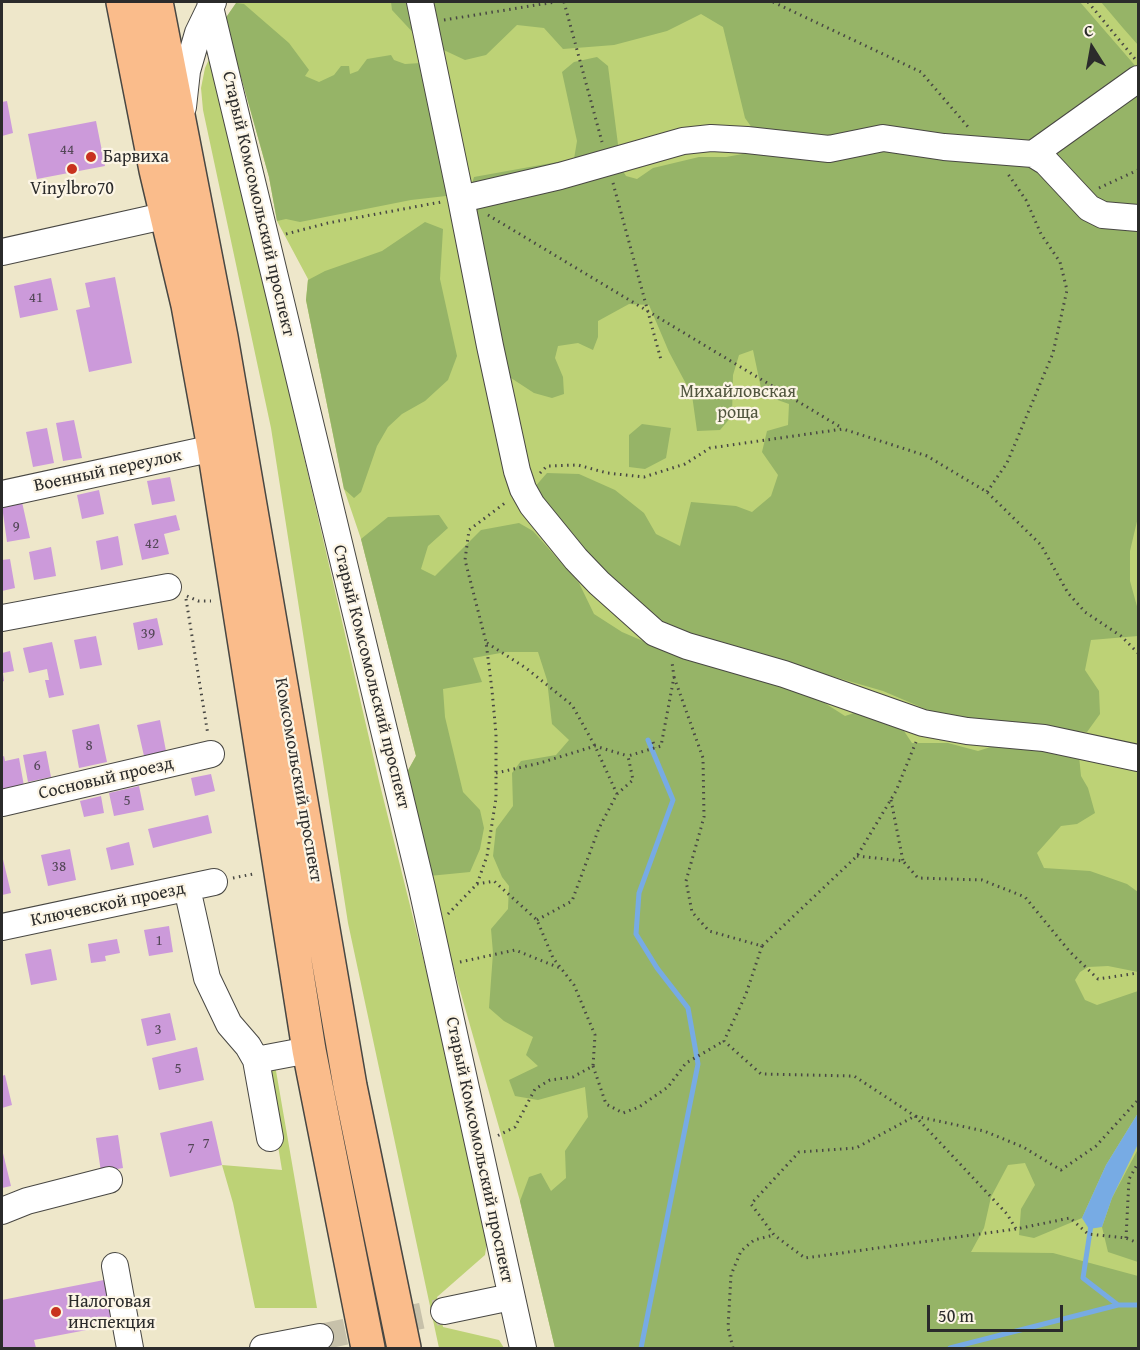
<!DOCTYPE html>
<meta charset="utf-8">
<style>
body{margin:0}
#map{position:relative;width:1140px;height:1350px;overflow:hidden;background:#eee7ca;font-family:"Gentium Book Plus",serif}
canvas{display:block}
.frame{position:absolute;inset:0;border:3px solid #2b2b2b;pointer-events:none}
.north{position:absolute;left:1062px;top:18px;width:60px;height:60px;-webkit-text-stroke:4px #fcf5e5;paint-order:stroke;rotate:349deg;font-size:16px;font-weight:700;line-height:24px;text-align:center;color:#2b2b2b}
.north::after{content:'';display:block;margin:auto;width:21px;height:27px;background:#2b2b2b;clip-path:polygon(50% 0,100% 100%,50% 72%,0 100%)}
.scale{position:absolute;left:927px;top:1305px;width:136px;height:27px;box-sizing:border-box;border:3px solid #2b2b2b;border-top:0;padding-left:8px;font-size:18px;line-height:21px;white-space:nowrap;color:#2b2b2b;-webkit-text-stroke:4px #fcf5e5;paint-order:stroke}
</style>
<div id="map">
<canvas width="1140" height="1350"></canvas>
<div class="frame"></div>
<div class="north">С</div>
<div class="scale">50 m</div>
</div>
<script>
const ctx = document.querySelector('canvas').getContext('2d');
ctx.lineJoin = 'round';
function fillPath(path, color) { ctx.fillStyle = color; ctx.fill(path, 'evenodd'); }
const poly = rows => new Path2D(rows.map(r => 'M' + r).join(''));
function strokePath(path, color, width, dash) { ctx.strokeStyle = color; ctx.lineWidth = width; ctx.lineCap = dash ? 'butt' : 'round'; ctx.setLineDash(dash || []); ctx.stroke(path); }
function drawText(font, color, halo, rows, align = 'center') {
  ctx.font = font + ' "Gentium Book Plus",serif'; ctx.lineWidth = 4.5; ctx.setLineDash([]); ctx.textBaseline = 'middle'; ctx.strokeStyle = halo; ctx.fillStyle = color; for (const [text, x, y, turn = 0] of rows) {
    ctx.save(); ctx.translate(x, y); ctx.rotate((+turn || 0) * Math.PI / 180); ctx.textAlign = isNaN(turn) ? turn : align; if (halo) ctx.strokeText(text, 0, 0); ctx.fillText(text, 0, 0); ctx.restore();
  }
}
fillPath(poly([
 [237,2,1138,2,1138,1348,555,1348,520,1201,401,783,416,756,361,539,344,489,306,300,308,279,277,221,269,177,225,19],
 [211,55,379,781,453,1078,487,1243,485,1255,437,1297,443,1327,499,1340,504,1348,439,1348,348,923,271,428,203,110,201,88,205,68],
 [275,1065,317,1308,255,1308,233,1203,222,1165,282,1170,265,1067]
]), '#bdd276');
fillPath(poly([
 [391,2,1080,2,1138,69,1138,517,1130,551,1130,581,1138,610,1138,636,1091,640,1085,670,1099,691,1100,714,1087,732,990,725,930,711,883,691,679,632,649,615,608,579,533,489,547,473,579,474,615,490,644,513,656,534,680,546,691,502,736,506,752,512,771,496,778,475,762,452,767,431,788,425,789,404,772,398,761,388,753,350,739,355,733,375,732,416,720,430,697,431,692,395,669,352,649,305,629,304,598,321,598,337,593,350,578,343,558,346,555,358,563,377,564,394,552,398,534,393,511,378,498,360,470,191,474,177,574,159,577,141,562,72,574,62,597,57,608,66,621,168,626,176,637,179,653,168,699,157,726,157,748,153,755,132,745,118,723,27,701,14,667,31,614,45,563,49,544,28,517,25,486,55,465,60,418,38,392,10],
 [1101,2,1138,2,1138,45,1123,28],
 [236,3,244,4,289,43,309,70,305,76,319,82,334,75,341,66,349,66,350,74,358,71,367,59,391,55,394,60,405,64,421,63,451,184,446,196,411,200,300,222,286,219,277,221,269,177,225,19],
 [425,222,443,229,440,279,457,356,448,380,425,401,402,414,388,427,377,446,361,492,354,498,344,489,306,300,308,280,325,271,382,251],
 [642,424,671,428,666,458,645,469,629,467,629,435],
 [439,515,448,528,428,546,421,569,435,576,481,530,519,523,533,531,579,583,594,614,622,632,657,647,731,669,820,700,845,716,860,711,902,728,912,743,948,743,978,751,1000,744,1079,756,1081,776,1088,788,1095,813,1077,824,1061,826,1037,853,1044,868,1090,871,1127,884,1138,892,1138,972,1108,966,1088,967,1080,972,1075,980,1085,1000,1097,1005,1138,991,1138,1113,1106,1165,1082,1218,1034,1238,1019,1235,1021,1209,1035,1185,1025,1163,1008,1165,991,1197,984,1228,971,1252,1053,1253,1138,1276,1138,1348,555,1348,520,1201,529,1177,541,1173,551,1191,566,1178,565,1151,588,1117,585,1087,538,1100,515,1096,509,1080,538,1066,526,1055,533,1037,504,1021,489,1008,493,953,491,929,508,909,509,886,502,877,493,856,496,829,513,806,512,773,521,761,556,755,569,740,552,724,547,680,538,652,506,652,473,658,482,682,443,689,445,717,463,792,480,810,484,828,480,849,470,872,429,876,401,783,416,756,361,539,388,517],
 [1138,1149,1138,1262,1108,1252,1102,1227,1112,1198]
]), '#96b467');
fillPath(poly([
 [1138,1113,1138,1144,1112,1198,1102,1227,1089,1229,1082,1218,1106,1165]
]), '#77abe4');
strokePath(poly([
 [1091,1225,1083,1278,1118,1305,1138,1305],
 [641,1348,698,1064,688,1008,657,968,636,934,639,893,673,800,648,740],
 [950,1348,1118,1305]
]), '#77abe4', 5);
fillPath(poly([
 [7,101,13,133,2,136,2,102],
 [96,121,105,166,37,179,28,134],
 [115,277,132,363,89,372,76,310,90,307,85,283],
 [51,278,58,310,20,318,14,286],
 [74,420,82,458,63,461,56,423],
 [47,428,54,463,33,467,26,432],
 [170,477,175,501,152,505,147,481],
 [99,490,104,514,82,519,77,495],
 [22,502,30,538,7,542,2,506],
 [176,515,180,530,164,534,169,554,142,560,134,524],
 [118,536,123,565,101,570,96,541],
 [51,547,56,576,34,580,29,552],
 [10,559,15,588,2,591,2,560],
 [157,618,163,645,138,650,133,623],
 [96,636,102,665,80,669,74,640],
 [52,642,64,695,49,698,45,680,49,680,47,669,29,673,23,648],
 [10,651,14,671,3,673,4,681,2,682,2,653],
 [160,720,166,751,144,756,137,725],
 [99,724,107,762,79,768,72,730],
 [46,751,51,777,28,782,23,755],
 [4,756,5,761,19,758,24,786,2,790,2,757],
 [211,774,215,791,195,796,191,778],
 [139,786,144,810,114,816,109,793],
 [101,796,104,813,84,817,80,801],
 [208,815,212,833,153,848,148,829],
 [129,842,134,865,111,870,106,848],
 [70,849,76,880,48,886,41,855],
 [2,855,11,893,2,895],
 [169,926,173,952,149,956,144,930],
 [117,939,120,953,105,956,106,961,91,963,88,944],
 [51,949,57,980,31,985,25,954],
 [170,1013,176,1040,147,1046,141,1019],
 [197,1047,204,1080,159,1090,152,1058],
 [5,1075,12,1105,2,1108,2,1076],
 [212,1121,222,1165,170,1177,160,1133],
 [118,1135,123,1168,101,1172,96,1138],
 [2,1149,11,1186,2,1188],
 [104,1280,113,1325,34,1340,36,1348,2,1348,2,1300]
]), '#cc9ada');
strokePath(poly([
 [320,1337,444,1311]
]), '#c7c1aa', 26, [26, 13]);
const minor = poly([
 [420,2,461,199],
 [210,7,422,888,523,1348],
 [183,107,187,71,198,33,213,2],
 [1033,154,1138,79],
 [1138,218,1103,215,1089,208,1046,162,1033,154,944,147,883,138,829,149,747,140,711,138,683,141,560,176,461,199,490,346,517,471,523,489,532,505,576,559,599,583,655,633,687,646,784,674,923,723,967,731,1044,738,1138,758],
 [2,252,168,215],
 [2,494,214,448],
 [2,618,168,587],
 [2,803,211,754],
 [187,888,207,978,229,1024,248,1046,256,1060],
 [2,927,214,882],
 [270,1138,256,1060,309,1050],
 [2,1211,27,1201,109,1180],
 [115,1266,130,1348],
 [444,1311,511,1297],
 [263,1348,320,1337]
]);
const major = poly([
 [123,2,156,170,188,305,214,448,309,1050,368,1348],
 [156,2,221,337,350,1086,404,1348]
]);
strokePath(minor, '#484743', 28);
strokePath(major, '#484743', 36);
strokePath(poly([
 [564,2,602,142],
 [773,2,921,72,969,128],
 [1088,2,1135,59],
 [444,20,555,2],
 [613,183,661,360],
 [1099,188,1138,170],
 [488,215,842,428],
 [286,234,328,223,441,202],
 [540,473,547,466,578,465,607,473,644,477,685,464,710,448,843,429,927,456,987,492,1041,545,1068,593,1085,612,1121,636,1138,653],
 [987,492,1007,463,1053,353,1067,290,1060,262,1041,234,1026,200,1008,174],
 [187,596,198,601,211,601],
 [186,599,208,735],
 [487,643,526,668,572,705,595,746,617,794],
 [674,677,703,758,704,817,686,881,692,912,709,931,762,946,857,856,896,791,916,742],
 [653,742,655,748],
 [496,773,540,763,595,746,628,756],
 [891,800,903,861],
 [857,856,903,861,918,878,982,880,1025,897,1070,952,1098,979,1138,973],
 [233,878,253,874],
 [477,884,494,881,537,920,553,958,574,985,595,1035,593,1066,573,1077,550,1080,535,1089,515,1127,497,1136],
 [448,914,477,884,487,856,496,798,496,734,492,690,486,642,465,560,469,530,505,503],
 [537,920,572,901,599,828,617,794,633,780,628,756,661,746,674,677,672,662],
 [762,946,746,994,724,1041,761,1074,854,1076,915,1116,1007,1214,1016,1229,1070,1218,1088,1234,1126,1238,1138,1243],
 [460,962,515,950,560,968],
 [593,1066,606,1104,623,1113,639,1107,668,1087,686,1063,724,1041],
 [1016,1229,805,1258,774,1235,751,1204,799,1152,856,1148,915,1116,984,1131,1023,1147,1061,1170,1096,1146,1138,1100],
 [1126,1238,1129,1179,1138,1163],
 [733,1348,728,1328,731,1275,741,1251,754,1240,774,1235]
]), '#484743', 3, [1.5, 4.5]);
strokePath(minor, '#fff', 26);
strokePath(major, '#fabc8b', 33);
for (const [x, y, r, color] of [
 [91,157,6,"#c8321e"],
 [72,169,6,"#c8321e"],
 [56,1312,6,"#c8321e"]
]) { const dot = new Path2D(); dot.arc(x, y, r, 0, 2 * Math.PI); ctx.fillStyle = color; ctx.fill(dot); strokePath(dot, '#fcf5e5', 2); }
drawText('15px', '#534757', null, [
 ["44",67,150],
 ["41",36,298],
 ["9",16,527],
 ["42",152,544],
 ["39",148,634],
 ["8",89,746],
 ["6",37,766],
 ["5",127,801],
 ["38",59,867],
 ["1",159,941],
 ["3",158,1030],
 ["5",178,1069],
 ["7",206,1144],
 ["7",191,1149]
]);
drawText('18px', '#2b2b2b', '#fcf5e5', [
 ["Барвиха",103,157],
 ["Vinylbro70",72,189,"center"],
 ["Налоговая",68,1302],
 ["инспекция",68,1323]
], 'left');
drawText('18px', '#2b2b2b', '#fcf5e5', [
 ["Старый Комсомольский проспект",258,204,77],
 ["Военный переулок",108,471,-12],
 ["Старый Комсомольский проспект",371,677,76],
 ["Сосновый проезд",106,779,-13],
 ["Комсомольский проспект",298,780,80],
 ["Ключевской проезд",108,905,-12],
 ["Старый Комсомольский проспект",479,1150,78]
]);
drawText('18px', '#50553e', '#fcf5e5', [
 ["Михайловская",738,392],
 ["роща",738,413]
]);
</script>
